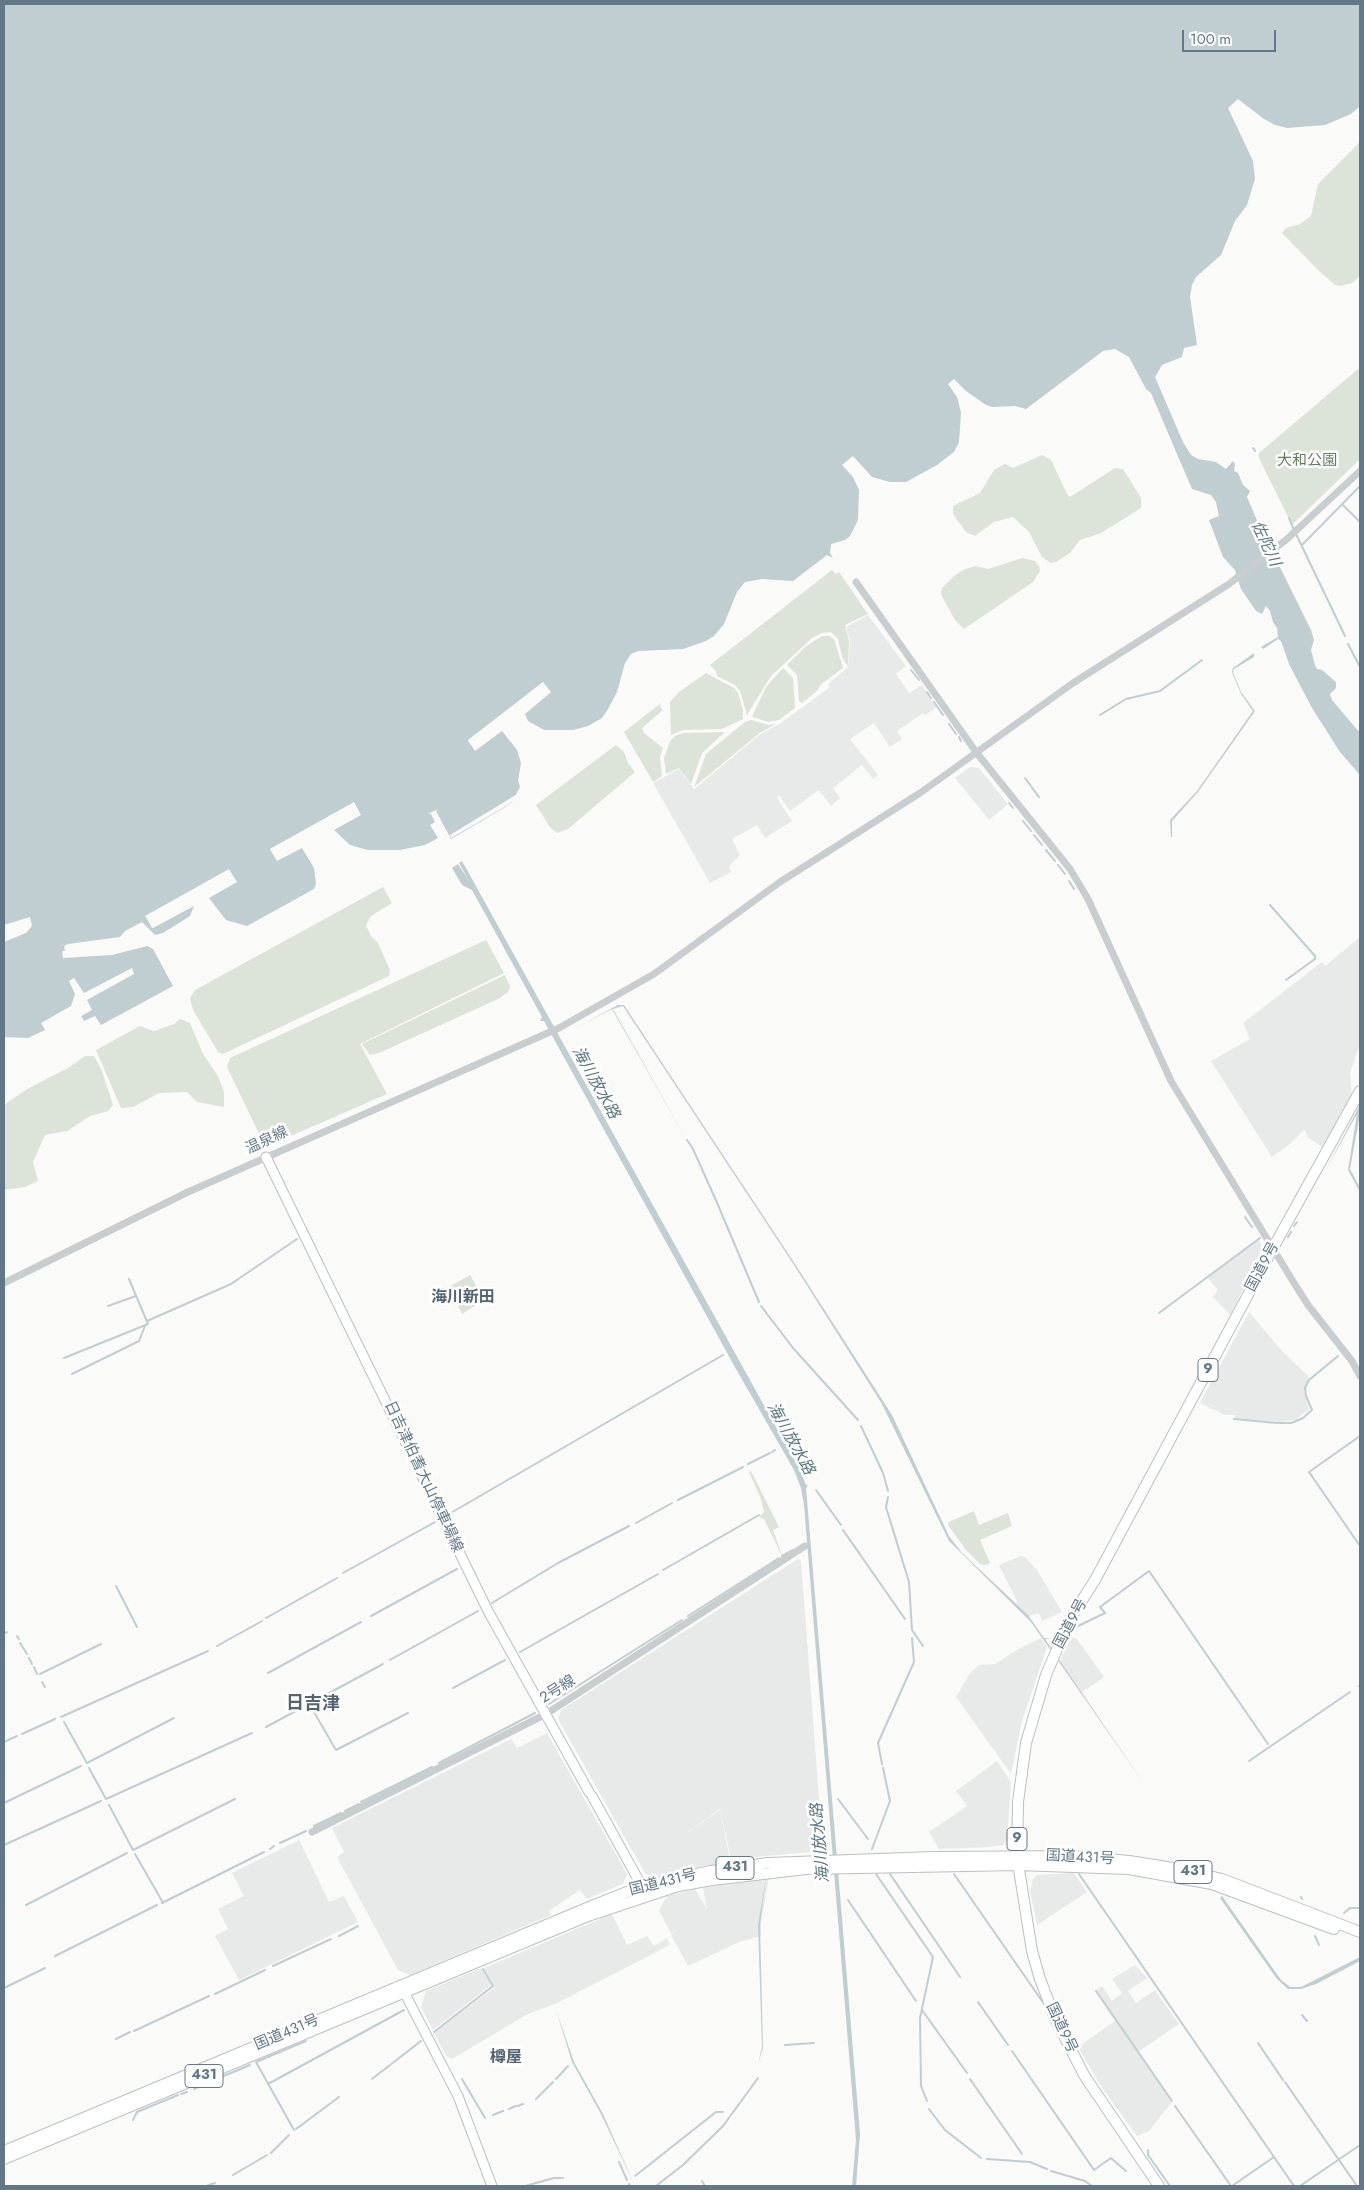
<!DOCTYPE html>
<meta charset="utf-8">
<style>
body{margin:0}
#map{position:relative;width:1364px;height:2190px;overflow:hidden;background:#fafaf8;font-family:Jost,sans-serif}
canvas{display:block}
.frame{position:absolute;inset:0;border:5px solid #627886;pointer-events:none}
.scale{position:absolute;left:1182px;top:30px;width:94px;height:22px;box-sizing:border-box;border:2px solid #627886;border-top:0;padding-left:6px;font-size:15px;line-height:18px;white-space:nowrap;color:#627886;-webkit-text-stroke:4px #fff;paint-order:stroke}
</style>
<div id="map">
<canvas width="1364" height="2190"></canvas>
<div class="frame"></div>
<div class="scale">100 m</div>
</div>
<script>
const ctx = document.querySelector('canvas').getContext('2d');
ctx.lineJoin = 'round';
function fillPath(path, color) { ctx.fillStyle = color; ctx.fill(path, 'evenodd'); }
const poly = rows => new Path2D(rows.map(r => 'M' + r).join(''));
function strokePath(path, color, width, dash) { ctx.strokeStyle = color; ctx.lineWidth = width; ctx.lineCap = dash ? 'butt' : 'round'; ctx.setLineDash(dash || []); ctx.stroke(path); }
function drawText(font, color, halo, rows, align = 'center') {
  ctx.font = font + ' Jost,"Noto Sans JP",sans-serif'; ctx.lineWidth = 5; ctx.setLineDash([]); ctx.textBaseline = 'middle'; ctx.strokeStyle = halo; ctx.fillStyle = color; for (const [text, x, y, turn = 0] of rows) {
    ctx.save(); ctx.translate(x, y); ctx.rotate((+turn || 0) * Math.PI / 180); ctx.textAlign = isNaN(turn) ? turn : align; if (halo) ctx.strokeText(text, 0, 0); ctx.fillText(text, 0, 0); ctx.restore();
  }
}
fillPath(poly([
 [868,615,906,666,896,674,909,693,922,685,937,707,925,715,923,713,897,731,902,739,890,747,874,723,850,739,878,775,873,779,862,765,833,788,840,798,831,806,819,790,790,811,779,795,777,798,792,821,765,838,757,825,732,839,740,855,729,866,731,872,710,883,653,783,679,769,694,789,762,733,781,723,830,687,828,684,848,667,850,640,846,627],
 [970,767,979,768,1008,804,989,820,955,778],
 [1360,937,1360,1044,1350,1073,1352,1095,1322,1147,1306,1136,1307,1134,1304,1130,1290,1144,1272,1157,1211,1061,1250,1039,1243,1023,1322,962,1325,966],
 [1259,1239,1261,1245,1259,1257,1230,1315,1213,1297,1218,1290,1207,1277],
 [1249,1312,1281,1350,1309,1377,1304,1391,1309,1410,1295,1420,1278,1422,1235,1418,1235,1415,1225,1415,1200,1403],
 [1021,1556,1025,1557,1037,1570,1062,1612,1042,1621,1039,1613,1029,1616,1016,1603,1017,1601,999,1565],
 [798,1559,801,1561,823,1851,731,1859,720,1809,679,1839,720,1810,730,1860,723,1864,655,1879,645,1873,558,1719,561,1710],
 [1071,1637,1077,1639,1104,1677,1081,1693,1060,1661],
 [1041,1638,1047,1647,1022,1721,1011,1774,956,1697,970,1673,979,1665,995,1664,1018,1649],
 [547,1733,627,1874,623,1884,587,1899,580,1890,549,1911,551,1915,410,1975,398,1970,337,1857,344,1852,332,1828,511,1739,517,1748],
 [997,1761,1011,1782,1007,1841,1003,1845,990,1847,939,1849,929,1832,967,1806,956,1791],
 [299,1840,329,1902,344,1896,358,1922,239,1980,215,1936,228,1929,218,1909,244,1896,232,1873],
 [1074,1873,1087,1892,1037,1925,1030,1891,1033,1879,1037,1875],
 [769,1877,761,1922,761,1936,739,1942,688,1966,671,1935,681,1927,671,1934,659,1910,667,1896,695,1889,707,1909,703,1888],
 [612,1914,627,1945,647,1936,654,1946,667,1938,670,1945,557,2003,526,2015,452,2059,446,2056,434,2033,495,1987,484,1968],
 [1135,1965,1147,1978,1128,1991,1136,2003,1155,1990,1179,2024,1138,2052,1172,2102,1149,2131,1137,2136,1102,2088,1078,2047,1115,2021,1096,1990,1102,1986,1112,2001,1122,1993,1112,1979],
 [481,1968,491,1985,433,2030,421,2007,426,1991]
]), '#e8eae9');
fillPath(poly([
 [1360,142,1360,276,1352,283,1341,286,1335,285,1319,271,1282,233,1286,228,1300,224,1311,216,1318,184],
 [1358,369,1360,369,1360,459,1292,525,1259,458,1259,453],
 [1042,455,1051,460,1067,494,1070,497,1115,468,1123,469,1141,498,1141,508,1101,533,1080,540,1070,553,1056,562,1051,563,1042,557,1029,532,1013,517,994,522,975,536,966,532,953,514,953,506,980,493,994,470,1005,464,1013,468],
 [1022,558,1035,561,1039,566,1040,571,1033,582,964,629,955,620,944,600,941,594,942,588,954,576,965,569,976,566,988,569],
 [832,570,836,574,839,572,868,614,845,625,849,641,848,667,842,657,838,639,831,632,822,633,812,638,771,676,747,715,740,691,735,685,717,676,716,671,710,665],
 [822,636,829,636,834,639,843,668,820,685,818,690,802,703,799,701,797,675,787,665,805,647],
 [783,668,793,678,795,708,779,720,769,722,752,717,766,687],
 [706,673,734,688,738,693,743,710,743,719,722,729,683,730,671,735,670,702,679,692],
 [661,703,660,706,663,710,642,728,644,733,663,748,660,757,662,776,653,782,624,732],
 [751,720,769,725,776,724,761,732,694,787,706,754,745,722],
 [725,732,702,753,691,784,679,768,666,774,664,758,670,741,675,736,683,733],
 [616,745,624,752,628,763,635,772,568,829,557,833,550,827,536,805],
 [383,887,392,903,371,916,366,925,371,936,378,943,390,970,389,976,223,1054,218,1052,193,1010,190,998,195,990],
 [486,940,504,973,360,1044,387,1094,270,1145,262,1140,227,1067,230,1058],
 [505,975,510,987,508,992,498,999,379,1053,370,1055,362,1044],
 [180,1019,190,1023,203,1054,218,1076,224,1092,224,1107,197,1102,187,1092,159,1093,133,1107,121,1108,96,1050,140,1026,154,1031,174,1024],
 [85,1056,94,1056,102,1071,113,1105,108,1111,90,1116,67,1131,45,1135,33,1162,38,1181,25,1187,4,1190,4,1105,27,1089,68,1068],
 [470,1275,484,1300,462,1314,449,1287],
 [751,1471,779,1527,773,1530,783,1558,764,1519,759,1517,764,1512,761,1499,749,1472],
 [974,1511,979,1525,1008,1513,1012,1526,980,1540,990,1563,985,1565,980,1564,966,1550,948,1525,949,1522]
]), '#dce3d8');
fillPath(poly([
 [4,4,1360,4,1360,106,1351,114,1325,125,1287,128,1275,125,1264,119,1238,99,1228,108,1253,161,1255,179,1247,205,1235,221,1221,255,1196,277,1192,285,1190,297,1197,345,1184,348,1182,357,1162,365,1155,377,1183,442,1191,455,1198,459,1216,462,1226,469,1233,461,1235,464,1234,471,1238,473,1243,485,1250,491,1247,497,1259,525,1263,532,1267,536,1267,541,1311,630,1314,640,1311,650,1315,665,1317,669,1322,670,1336,682,1336,688,1330,694,1332,700,1360,733,1360,775,1340,752,1312,708,1289,664,1281,641,1278,639,1263,649,1261,647,1278,637,1277,628,1273,622,1270,611,1266,606,1262,614,1256,611,1241,589,1235,570,1223,557,1209,520,1219,516,1216,502,1211,495,1192,489,1151,393,1146,389,1129,357,1115,349,1103,351,1026,409,1015,406,992,407,986,405,966,391,954,379,948,384,957,397,961,413,959,442,954,452,937,465,906,482,890,482,872,477,853,456,842,465,853,477,859,490,858,520,850,536,845,540,831,544,830,553,833,558,827,555,793,581,762,579,745,582,737,592,724,624,714,636,706,641,683,649,638,651,631,654,625,663,617,692,608,709,602,718,588,726,573,730,544,730,528,721,525,714,551,692,543,682,468,740,475,751,502,731,517,750,521,763,518,781,520,787,512,802,502,809,451,839,436,811,438,809,428,814,431,814,435,822,430,825,438,838,425,845,400,850,368,850,350,845,334,830,361,815,354,802,270,849,277,861,302,848,314,868,316,884,314,889,247,926,226,920,209,898,237,882,229,869,145,916,153,928,194,906,190,916,163,933,155,935,142,922,125,931,120,937,68,944,64,946,65,951,62,951,63,958,112,955,147,946,153,949,173,986,101,1025,95,1016,84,1021,81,1016,92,1010,87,1000,134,974,132,968,84,993,74,978,69,981,75,994,71,1006,41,1023,45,1030,28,1038,4,1037,4,942,26,933,32,926,30,917,4,925],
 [1254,653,1254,657,1234,669,1233,672,1241,692,1255,711,1198,792,1172,821,1172,837,1171,837,1170,820,1197,791,1253,711,1241,694,1232,672,1233,668],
 [462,861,796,1463,800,1462,798,1465,806,1485,808,1485,806,1488,860,2134,856,2186,852,2186,856,2140,804,1505,801,1488,794,1470,736,1369,544,1021,540,1021,542,1017,472,890,462,885,452,868,458,864,469,881,459,863],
 [618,1005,624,1005,795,1264,892,1415,949,1536,962,1553,1028,1615,1044,1638,1052,1638,1045,1639,1145,1785,1031,1622,949,1541,882,1404,794,1265,623,1006,613,1009,688,1142,612,1009,572,1030],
 [1360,1105,1360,1114,1350,1169,1360,1188,1360,1192,1348,1170,1357,1114,1323,1175],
 [766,1878,760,1925,763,2048,758,2064,762,2047,758,1925],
 [1222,1896,1281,1980,1290,1987,1301,1987,1360,1957,1360,1961,1316,1984,1301,1989,1288,1989,1277,1979,1220,1898],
 [556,2010,574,2062,603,2114,635,2186,601,2114,572,2062]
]), '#c0cdd1');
fillPath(poly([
 [543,683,550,693,522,714,548,692,543,686,471,741,476,747,503,728,475,750,468,741],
 [519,793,516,799,501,809,451,838,450,835],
 [354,803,360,815,332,830,358,814,353,805,273,850,278,858,304,845,277,860,270,849],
 [229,870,236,882,207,898,234,881,228,872,149,917,153,925,193,903,196,904,152,928,146,916]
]), '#fafaf8');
strokePath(poly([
 [1253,448,1255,451],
 [1343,505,1360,522],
 [1289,518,1294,530],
 [1296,534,1345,636],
 [1302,545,1360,486],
 [1348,644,1360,667],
 [911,670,919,680],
 [927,692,931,698],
 [934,702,943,715],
 [1100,715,1126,699,1160,691,1202,660],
 [949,724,956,734],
 [959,737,961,741],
 [1025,778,1039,797],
 [1009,803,1013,808],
 [1023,821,1031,831],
 [1034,835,1042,845],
 [1046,850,1055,861],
 [1058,865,1065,874],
 [1069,881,1074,889],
 [1270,905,1315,956,1315,959,1286,980],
 [687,1140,693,1149,718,1205,759,1302],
 [1245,1217,1252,1227],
 [1294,1226,1297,1222],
 [1288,1237,1291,1232],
 [108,1306,136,1296],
 [761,1306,793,1348,858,1420],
 [1159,1313,1260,1238],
 [147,1321,231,1284,297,1239],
 [64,1358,148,1324,129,1279],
 [72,1374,139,1341,145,1326],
 [1234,1419,1277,1423,1291,1423,1303,1418,1312,1410,1306,1396,1305,1388,1309,1380,1338,1356],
 [861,1426,883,1473,888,1491],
 [1360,1436,1309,1472,1360,1546],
 [772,1452,775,1450],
 [748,1464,770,1453],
 [816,1490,841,1525],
 [888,1497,886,1507,909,1582,912,1630,923,1646],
 [678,1500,743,1467],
 [449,1514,723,1355],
 [636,1523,672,1503],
 [843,1530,905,1619],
 [782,1556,793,1550],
 [663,1570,759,1515],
 [343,1573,435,1522],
 [116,1586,137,1627],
 [492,1603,558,1563,629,1526],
 [371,1616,457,1569],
 [688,1616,779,1558],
 [266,1618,337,1578],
 [1070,1630,1105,1613,1100,1607,1149,1571,1268,1744],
 [4,1634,7,1632],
 [17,1636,19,1639],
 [20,1643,27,1654],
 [217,1646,262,1621],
 [520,1652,658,1574],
 [29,1658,32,1664],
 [390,1660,478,1611],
 [34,1667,37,1674],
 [268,1673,361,1622],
 [40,1674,101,1644],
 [42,1682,45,1687],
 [1359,1686,1360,1685],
 [453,1688,505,1660],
 [549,1704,682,1620],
 [314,1712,336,1750,408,1713],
 [61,1717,208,1651],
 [64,1722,87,1763,174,1718],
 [266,1727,383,1664],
 [22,1734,55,1719],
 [4,1742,17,1736],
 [1249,1761,1350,1692],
 [439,1763,535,1713],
 [882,1764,878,1743,914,1662,912,1638],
 [89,1768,106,1799,252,1733],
 [838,1799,868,1839],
 [361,1802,432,1767],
 [4,1803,81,1766],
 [109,1805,133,1850,235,1799],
 [345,1811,359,1804],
 [314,1826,341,1813],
 [280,1843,306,1831],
 [4,1845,101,1801],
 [270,1849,274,1846],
 [872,1849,890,1801,883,1768],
 [135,1854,162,1901],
 [876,1874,933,1957,920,2018,921,2086,927,2101],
 [890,1874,960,1977],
 [954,1874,1042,2001,1044,2002],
 [1079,1874,1294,2186],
 [1301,1897,1302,1899],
 [848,1900,916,2001],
 [162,1903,264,1852],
 [26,1905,127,1853],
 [1344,1913,1350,1908,1360,1908],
 [339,1936,358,1926],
 [1315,1936,1319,1945],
 [55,1956,157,1905],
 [273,1966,331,1939],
 [4,1988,45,1968],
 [1096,1991,1172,2101],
 [215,1994,265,1970],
 [1052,2001,1056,2001,1077,2047],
 [978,2002,1008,2045],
 [922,2010,967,2073],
 [1302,2015,1307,2021],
 [134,2031,209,1996],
 [434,2032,493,1986,483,1969],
 [116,2039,130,2032],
 [1258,2043,1283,2080],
 [785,2045,814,2043],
 [1012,2051,1094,2170,1111,2158,1126,2171],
 [219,2078,250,2065],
 [372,2079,421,2041],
 [462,2079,485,2118],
 [556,2079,568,2066],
 [970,2079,1022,2154],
 [1285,2082,1357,2186],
 [268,2084,404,2010],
 [194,2089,214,2081],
 [181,2094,187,2092],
 [536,2099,553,2082],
 [518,2106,523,2104],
 [1175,2106,1231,2186],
 [509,2109,516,2106],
 [929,2109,945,2130,981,2158],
 [493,2115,503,2111],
 [133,2120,137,2112,178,2095],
 [296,2129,339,2097],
 [294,2130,256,2062,306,2041],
 [1148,2150,1148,2155,1170,2186],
 [271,2153,289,2135],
 [987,2159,1030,2162,1047,2169],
 [619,2162,627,2180],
 [1051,2171,1085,2181,1092,2186],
 [233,2175,267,2155],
 [635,2176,716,2112,723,2112],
 [702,2181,705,2186],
 [629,2184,630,2186],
 [206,2186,215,2183],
 [525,2186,554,2178,563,2178],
 [656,2186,683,2165,723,2126,758,2078],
 [1232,2186,1274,2157],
 [1300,2186,1360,2145]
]), '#c0cdd1', 2);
const major = poly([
 [266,1157,488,1611,589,1792],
 [592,1796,644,1890],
 [402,1988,458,2096,492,2186]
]);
const highway = poly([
 [4,2151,594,1905,642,1886,711,1871,768,1863,934,1857,1074,1856,1129,1861,1180,1869,1222,1879,1360,1932],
 [4,2159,588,1916,678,1886,712,1880,806,1869,1018,1865,1129,1869,1212,1884,1334,1929],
 [1159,2186,1084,2075,1055,2018,1040,1979,1032,1951,1017,1857,1018,1802,1026,1743,1046,1675,1070,1619,1095,1580,1273,1248,1360,1091]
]);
strokePath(major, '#bac0c3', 11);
strokePath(highway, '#bcc0c3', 12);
strokePath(poly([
 [856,582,976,752,1070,869,1088,899,1171,1081,1294,1283,1308,1305,1352,1361,1360,1376],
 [4,1283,188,1192,559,1028,654,974,780,882,920,793,1073,683,1229,584,1287,539,1360,471],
 [312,1832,546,1714,805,1546]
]), '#c8cdd0', 7);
strokePath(major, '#fff', 9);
strokePath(highway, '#fff', 10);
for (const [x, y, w] of [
 [1208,1370,20],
 [1017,1839,20],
 [735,1868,38],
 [1193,1872,38],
 [204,2076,38]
]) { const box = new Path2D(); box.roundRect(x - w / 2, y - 11.5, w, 23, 4); ctx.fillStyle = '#fff'; ctx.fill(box); strokePath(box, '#627886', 1); }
drawText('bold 14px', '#627886', null, [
 ["9",1208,1370],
 ["9",1017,1839],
 ["431",735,1868],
 ["431",1193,1872],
 ["431",204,2076]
]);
drawText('15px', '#687c62', '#fff', [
 ["大和公園",1307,461]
]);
drawText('15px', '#627886', '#fff', [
 ["温泉線",267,1141,-25],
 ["国道9号",1263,1267,-62],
 ["日吉津伯耆大山停車場線",423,1477,65],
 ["国道9号",1071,1624,-62],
 ["2号線",558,1690,-32],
 ["国道431号",1080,1858,3],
 ["国道431号",663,1883,-14],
 ["国道9号",1061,2028,65],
 ["国道431号",287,2033,-23]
]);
drawText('italic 16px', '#5d787f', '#fff', [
 ["佐陀川",1265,544,65],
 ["海川放水路",595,1083,61],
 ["海川放水路",790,1439,61],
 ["海川放水路",821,1843,-95]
]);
drawText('bold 16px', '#556570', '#fff', [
 ["海川新田",463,1298],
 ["樽屋",506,2058]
]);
drawText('bold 18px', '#556570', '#fff', [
 ["日吉津",313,1705]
]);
</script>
